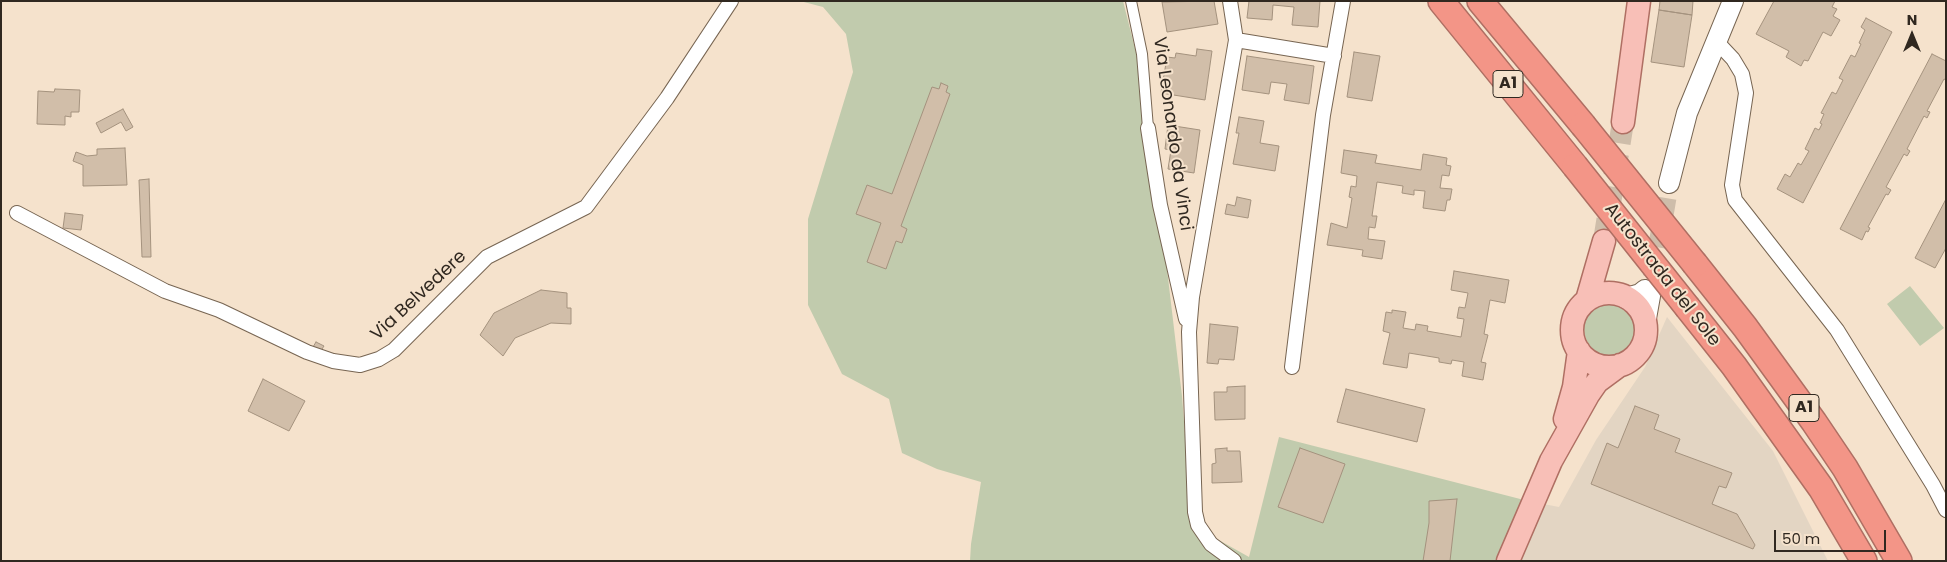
<!DOCTYPE html>
<style>
body{margin:0}
#map{position:relative;width:1947px;height:562px;overflow:hidden;background:#f5e2cc;font-family:Poppins,sans-serif}
canvas{display:block}
.frame{position:absolute;inset:0;border:2px solid #302820;pointer-events:none}
.north{position:absolute;left:1887px;top:10px;width:50px;height:50px;-webkit-text-stroke:4px #f5e2cc;paint-order:stroke;rotate:0deg;font-size:14px;font-weight:700;line-height:20px;text-align:center;color:#302820}
.north::after{content:'';display:block;margin:auto;width:18px;height:22px;background:#302820;clip-path:polygon(50% 0,100% 100%,50% 72%,0 100%)}
.scale{position:absolute;left:1774px;top:530px;width:112px;height:22px;box-sizing:border-box;border:2px solid #302820;border-top:0;padding-left:6px;font-size:15px;line-height:18px;white-space:nowrap;color:#302820;-webkit-text-stroke:4px #f5e2cc;paint-order:stroke}
</style>
<div id="map">
<canvas width="1947" height="562"></canvas>
<div class="frame"></div>
<div class="north">N</div>
<div class="scale">50 m</div>
</div>
<script>
const ctx = document.querySelector('canvas').getContext('2d');
ctx.lineJoin = 'round';
function fillPath(path, color) { ctx.fillStyle = color; ctx.fill(path, 'evenodd'); }
const poly = rows => new Path2D(rows.map(r => 'M' + r).join(''));
function strokePath(path, color, width, dash) { ctx.strokeStyle = color; ctx.lineWidth = width; ctx.lineCap = dash ? 'butt' : 'round'; ctx.setLineDash(dash || []); ctx.stroke(path); }
function drawText(font, color, halo, rows, align = 'center') {
  ctx.font = font + ' Poppins,sans-serif'; ctx.lineWidth = 4; ctx.setLineDash([]); ctx.textBaseline = 'middle'; ctx.strokeStyle = halo; ctx.fillStyle = color; for (const [text, x, y, turn = 0] of rows) {
    ctx.save(); ctx.translate(x, y); ctx.rotate((+turn || 0) * Math.PI / 180); ctx.textAlign = isNaN(turn) ? turn : align; if (halo) ctx.strokeText(text, 0, 0); ctx.fillText(text, 0, 0); ctx.restore();
  }
}
fillPath(poly([
 [1667,317,1773,451,1828,561,1503,561,1528,501,1559,507,1596,440,1645,367]
]), '#e3d5c3');
fillPath(poly([
 [800,1,1123,1,1146,92,1182,396,1191,512,1217,539,1249,557,1279,437,1528,501,1503,561,970,561,971,544,981,482,937,469,902,453,889,399,842,374,808,305,808,219,853,72,846,34,823,7],
 [1910,286,1944,328,1920,346,1887,304],
 '1584 329a27 27 0 1 1 54 0a27 27 0 1 1-54 0Z'
]), '#c1cbad');
const building = poly([
 [1214,1,1218,24,1167,32,1162,2,1214,1],
 [1249,1,1320,1,1318,27,1292,25,1294,7,1273,5,1272,20,1247,18,1249,1],
 [1660,1,1693,1,1692,15,1659,10,1660,1],
 [1774,1,1835,1,1832,7,1837,9,1833,16,1840,20,1831,36,1823,32,1808,61,1804,60,1801,66,1786,57,1789,51,1756,34,1774,1],
 [1659,10,1692,15,1684,67,1651,62,1659,10],
 [1866,18,1892,32,1803,203,1777,189,1785,174,1790,177,1798,163,1801,165,1809,151,1805,149,1815,128,1819,130,1822,124,1820,123,1824,114,1821,113,1832,92,1836,94,1843,80,1839,78,1851,55,1855,57,1861,44,1859,43,1865,30,1861,27,1866,18],
 [1197,49,1212,51,1205,100,1161,93,1167,57,1175,58,1176,53,1196,56,1197,49],
 [1354,52,1380,56,1372,101,1347,97,1354,52],
 [1932,54,1946,61,1946,80,1944,79,1927,111,1930,112,1927,118,1924,116,1907,149,1910,151,1907,156,1904,154,1886,187,1891,190,1888,195,1886,194,1868,227,1870,228,1868,232,1866,231,1862,240,1840,229,1932,54],
 [1247,56,1314,66,1309,104,1284,100,1287,84,1271,82,1269,94,1242,90,1247,56],
 [941,83,948,86,946,92,950,94,901,226,907,229,902,243,896,241,886,269,867,262,881,223,856,214,867,185,892,194,932,87,939,89,941,83],
 [55,89,80,90,79,112,71,112,71,117,65,116,65,125,37,124,38,91,54,92,55,89],
 [123,109,133,127,126,131,121,122,101,133,96,123,123,109],
 [1239,117,1264,121,1260,143,1279,146,1275,171,1233,164,1239,133,1236,133,1239,117],
 [1168,125,1200,130,1194,173,1168,169,1171,150,1165,149,1168,125],
 [125,148,127,185,83,186,83,165,73,161,76,152,87,156,97,155,97,149,125,148],
 [1344,150,1377,155,1375,163,1421,170,1423,154,1447,158,1446,165,1451,166,1449,176,1442,175,1440,188,1452,189,1450,200,1447,200,1445,211,1423,208,1425,191,1414,190,1414,195,1402,193,1403,186,1377,182,1372,216,1377,216,1375,228,1369,227,1368,239,1385,241,1382,259,1362,256,1363,250,1327,245,1331,223,1347,228,1352,198,1349,197,1351,186,1356,187,1357,176,1341,173,1344,150],
 [149,179,151,257,142,257,139,180,149,179],
 [1237,197,1251,200,1248,218,1225,214,1227,204,1235,206,1237,197],
 [1946,199,1946,248,1935,268,1915,258,1946,199],
 [65,213,83,215,81,230,63,228,65,213],
 [1454,271,1509,280,1505,303,1490,300,1484,334,1488,335,1481,362,1486,363,1483,380,1462,376,1464,362,1452,360,1451,364,1439,362,1439,358,1409,353,1407,368,1383,364,1390,333,1383,331,1386,312,1392,313,1392,310,1406,312,1403,328,1415,330,1416,324,1428,326,1427,331,1461,337,1464,319,1457,318,1459,307,1465,308,1468,293,1451,290,1454,271],
 [541,290,567,293,567,308,571,308,571,324,551,323,515,338,503,356,480,335,494,313,541,290],
 [1210,324,1238,327,1234,360,1219,359,1218,364,1207,363,1210,324],
 [316,342,324,346,320,352,313,347,316,342],
 [263,379,305,401,289,431,248,411,263,379],
 [1245,386,1245,419,1215,420,1214,392,1227,392,1227,387,1245,386],
 [1346,389,1425,409,1417,442,1337,422,1346,389],
 [1635,406,1659,415,1654,429,1680,439,1675,452,1732,473,1726,488,1719,486,1712,504,1737,514,1755,545,1753,549,1591,484,1607,443,1618,448,1635,406],
 [1227,448,1227,451,1240,451,1242,482,1212,483,1212,464,1216,463,1215,449,1227,448],
 [1300,448,1345,464,1323,523,1278,507,1300,448],
 [1457,499,1450,561,1423,561,1429,523,1429,501,1457,499]
]);
fillPath(building, '#d1bea9');
strokePath(building, '#a4927e', 1);
strokePath(poly([
 [1653,277,1669,183]
]), '#cebdaa', 20, [20, 10]);
strokePath(poly([
 [1604,241,1623,122]
]), '#cebdaa', 22, [22, 11]);
const pedestrian = poly([
 [1131,1,1142,54,1148,128]
]);
const minor = poly([
 [1230,1,1236,40,1192,297,1189,332,1195,512,1198,525,1211,544,1234,561],
 [1236,40,1334,56],
 [1717,42,1733,59,1742,74,1746,93,1732,185,1735,200,1837,330,1933,485,1946,510],
 [1148,128,1160,205,1186,319],
 [17,213,165,291,219,310,307,352,333,361,360,365,379,359,394,350,487,257,586,207,667,98,731,1],
 [1292,367,1323,115,1343,1]
]);
const secondary = poly([
 [1669,183,1687,113,1733,1],
 [1626,298,1640,294,1645,290],
 [1645,324,1650,296]
]);
const primary = poly([
 [1623,122,1639,1],
 '1572 330a37 37 0 1 1 74 0a37 37 0 1 1-74 0Z',
 [1587,300,1604,241],
 [1565,419,1574,387,1579,351],
 [1508,561,1551,461,1588,395,1597,382,1620,365]
]);
const motorway = poly([
 [1441,1,1575,166],
 [1480,1,1583,125],
 [1695,264,1745,327,1814,422,1845,468,1899,561],
 [1688,308,1734,366,1821,488,1864,561]
]);
strokePath(pedestrian, '#776552', 12);
strokePath(minor, '#776552', 16);
strokePath(secondary, '#776552', 22);
strokePath(primary, '#af6f63', 25);
strokePath(motorway, '#af6f63', 28);
strokePath(pedestrian, '#fff', 10);
strokePath(minor, '#fff', 14);
strokePath(secondary, '#fff', 20);
strokePath(primary, '#f8bfb7', 22);
strokePath(motorway, '#f39587', 25);
const motorwayBridge = poly([
 [1583,125,1695,264],
 [1575,166,1688,308]
]);
strokePath(motorwayBridge, '#af6f63', 28, []);
strokePath(motorwayBridge, '#f39587', 25);
for (const [x, y, w] of [
 [1508,84,30],
 [1804,408,30]
]) { const box = new Path2D(); box.roundRect(x - w / 2, y - 13.5, w, 27, 4); ctx.fillStyle = '#f5e2cc'; ctx.fill(box); strokePath(box, '#302820', 1); }
drawText('bold 16px', '#302820', null, [
 ["A1",1508,84],
 ["A1",1804,408]
]);
drawText('18px', '#302820', '#f5e2cc', [
 ["Via Leonardo da Vinci",1172,134,82],
 ["Autostrada del Sole",1662,275,52],
 ["Via Belvedere",419,296,-43]
]);
</script>
